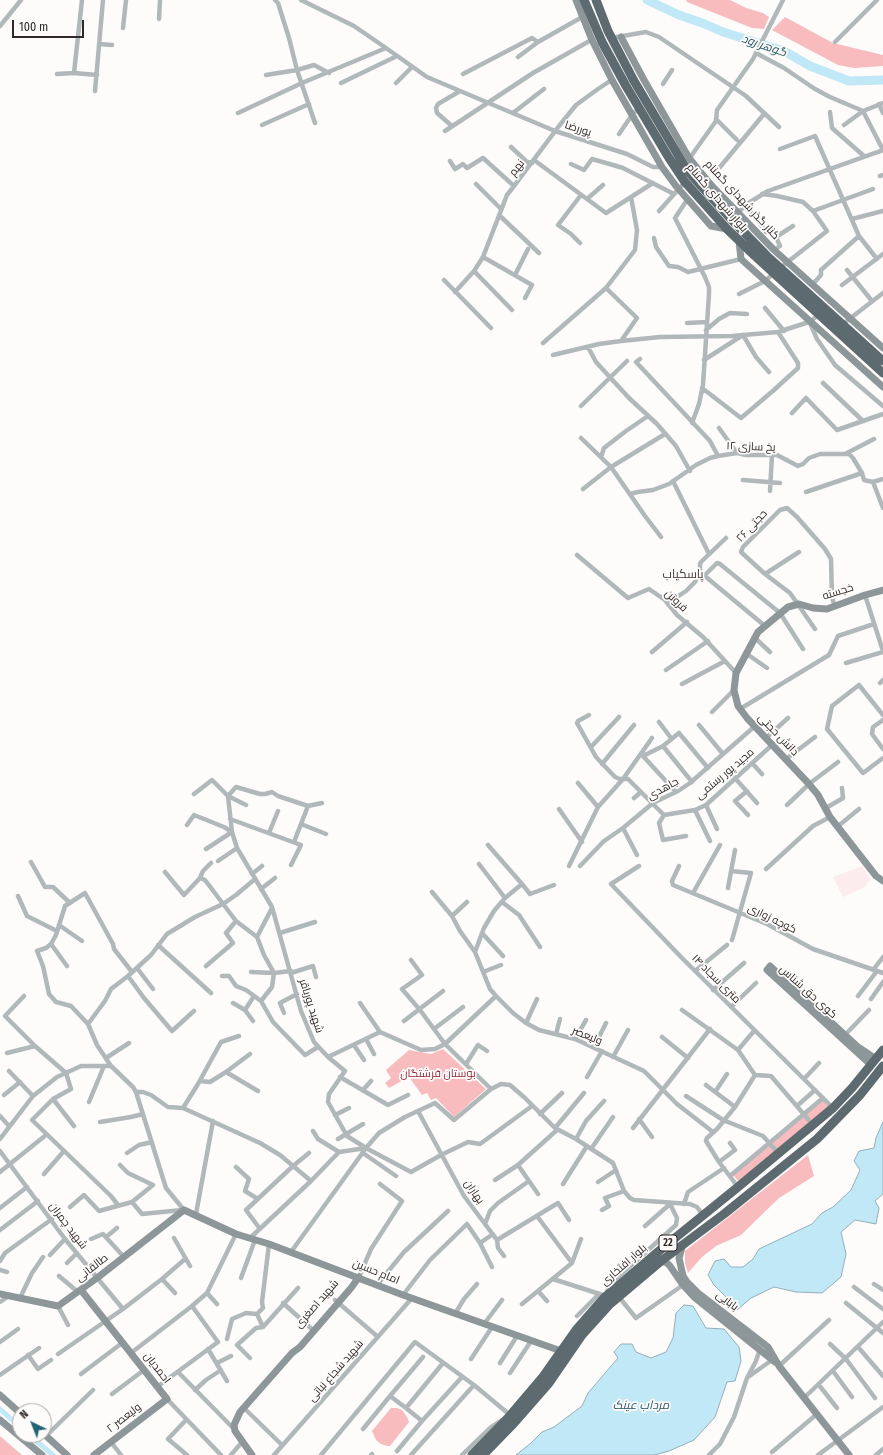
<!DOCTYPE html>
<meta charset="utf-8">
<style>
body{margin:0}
#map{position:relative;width:883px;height:1455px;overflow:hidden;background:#fefbfb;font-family:"Fira Sans Condensed",sans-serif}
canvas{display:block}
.north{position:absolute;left:12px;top:1403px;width:40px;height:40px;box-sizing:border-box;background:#fefbfb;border:1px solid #aba7a7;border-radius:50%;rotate:317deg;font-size:11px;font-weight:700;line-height:16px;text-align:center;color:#2f2929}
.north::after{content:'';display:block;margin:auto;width:14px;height:18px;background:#216477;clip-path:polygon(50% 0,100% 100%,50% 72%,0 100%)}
.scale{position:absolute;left:12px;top:20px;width:72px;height:18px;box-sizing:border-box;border:2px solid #2f2929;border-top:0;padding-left:5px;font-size:12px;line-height:14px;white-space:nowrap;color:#2f2929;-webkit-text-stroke:3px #fefbfb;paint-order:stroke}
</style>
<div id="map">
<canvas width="883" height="1455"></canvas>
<div class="north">N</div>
<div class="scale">100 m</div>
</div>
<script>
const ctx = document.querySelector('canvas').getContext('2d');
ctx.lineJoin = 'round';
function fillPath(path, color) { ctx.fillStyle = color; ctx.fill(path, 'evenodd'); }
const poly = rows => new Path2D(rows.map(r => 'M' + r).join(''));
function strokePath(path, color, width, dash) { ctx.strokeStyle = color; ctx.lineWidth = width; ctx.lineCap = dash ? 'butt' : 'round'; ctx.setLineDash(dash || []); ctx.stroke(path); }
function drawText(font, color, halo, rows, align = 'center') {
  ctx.font = font + ' "Fira Sans Condensed",Cairo,sans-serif'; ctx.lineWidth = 3.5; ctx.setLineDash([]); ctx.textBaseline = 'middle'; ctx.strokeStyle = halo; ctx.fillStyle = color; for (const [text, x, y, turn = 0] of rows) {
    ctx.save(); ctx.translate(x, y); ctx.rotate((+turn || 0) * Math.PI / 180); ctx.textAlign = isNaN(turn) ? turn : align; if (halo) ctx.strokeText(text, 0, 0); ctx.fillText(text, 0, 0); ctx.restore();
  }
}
fillPath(poly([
 [862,866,872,880,868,882,865,887,843,897,833,877]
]), '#fceced');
fillPath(poly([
 [686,0,730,0,746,8,763,13,769,17,764,29,752,28,687,2],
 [785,17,833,43,883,55,883,66,854,68,838,65,772,30],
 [443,1049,486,1089,454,1117,436,1098,431,1100,427,1093,422,1095,409,1077,389,1088,385,1083,391,1078,386,1070,409,1050,431,1054],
 [823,1098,831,1107,739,1182,733,1175],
 [808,1155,814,1176,779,1198,741,1235,716,1246,702,1257,688,1273,685,1263,685,1251],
 [391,1408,397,1408,402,1410,407,1417,409,1422,390,1446,387,1446,381,1444,376,1440,372,1431],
 [0,1436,22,1455,0,1455]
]), '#f8bcbe');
const water = poly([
 [883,1122,883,1194,875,1201,879,1208,876,1224,855,1220,841,1232,846,1254,841,1277,822,1293,796,1292,774,1287,751,1298,737,1310,733,1304,714,1285,708,1275,715,1261,724,1259,731,1267,743,1267,753,1259,759,1249,812,1224,822,1213,833,1207,851,1190,860,1170,854,1161,859,1151,874,1148,876,1138,883,1122],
 [684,1305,693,1306,706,1328,724,1329,739,1347,741,1361,735,1381,727,1382,715,1417,694,1440,669,1451,655,1455,516,1455,531,1443,542,1432,554,1427,582,1406,588,1393,618,1358,614,1352,621,1344,632,1344,636,1352,651,1358,666,1352,673,1338,676,1313,684,1305]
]);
fillPath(water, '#c0e8f6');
strokePath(water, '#94afb8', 1);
strokePath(poly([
 [0,1409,20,1427],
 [29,1435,53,1455]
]), '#c0e8f6', 5);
strokePath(poly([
 [647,0,679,15,705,24,723,32,784,51,810,66,849,81,883,80]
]), '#c0e8f6', 9);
strokePath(poly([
 [275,0,278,3,289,38,297,70,315,123],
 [301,0,354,26,386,48],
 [159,19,160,0],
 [0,26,21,0],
 [123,28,126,0],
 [611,38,646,32,659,37,746,96,779,127],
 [835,42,877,0],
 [99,44,112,45],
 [756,53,784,68,815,89,830,97,863,111,883,103],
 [518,57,538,42,584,16],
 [74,73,82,0],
 [57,74,74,73,97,75],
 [463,74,532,38,538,42],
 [266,75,297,70,314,65,329,73],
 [341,83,397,56],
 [396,83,412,67],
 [663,84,672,70],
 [95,91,103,0],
 [879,104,883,113],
 [830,112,832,128,864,156],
 [238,113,302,83,386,48,427,77,555,131,627,154,653,167,662,167],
 [513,113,544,89],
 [716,119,737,140],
 [262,125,309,104],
 [452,126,437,113,436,108,438,104,460,91],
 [445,131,533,73,593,39],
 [619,134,632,115,639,108],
 [511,147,527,162,532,163],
 [780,149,815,136,859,236,877,259],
 [689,159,716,121,717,110,753,59,783,0],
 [534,160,606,213,653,183],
 [450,161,455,169,463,164,467,168,483,158,514,186],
 [571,164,584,170,592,159,613,165,623,168,674,194],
 [720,167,764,114],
 [880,176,883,175],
 [476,184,501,209],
 [762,194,777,196,803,202,813,211,827,231,780,268],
 [587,199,603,185],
 [687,200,675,218,705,277,709,287,709,294,703,385,699,404,692,423],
 [743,206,755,216,766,232],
 [659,211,685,182],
 [813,211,873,189],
 [499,215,539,253],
 [731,219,747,204,768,191,883,150,863,111,844,125],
 [852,219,883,211],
 [654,238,656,247,669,266,678,267,688,272,741,259],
 [580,243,571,234,558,225,581,195],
 [774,250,780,246,776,237,793,226],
 [483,257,532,285,525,298],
 [847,270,872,301],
 [474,271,512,310],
 [515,275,528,249],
 [444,280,491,328],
 [812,285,821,275,821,270,859,236],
 [842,285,883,254],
 [606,288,637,318,621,341],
 [455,292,474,271,483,257,507,195,514,186,559,126,576,105,598,89,613,79],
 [739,294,765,281,773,274],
 [765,308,784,331],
 [687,323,707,322],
 [810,323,817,339,835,365,883,406],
 [843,324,883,293],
 [706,330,719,319,730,313,747,314],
 [543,343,606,288,635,250,637,230,631,197],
 [588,347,596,362,629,398,657,424,676,446,690,471],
 [553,355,599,344,621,341,660,337,732,336,778,332,809,322,819,315],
 [640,359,636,362,710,441,718,456],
 [704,360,743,335,756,357,769,372],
 [823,383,863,421],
 [702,388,741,418,774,390,798,368,798,363,778,332],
 [581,406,627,361],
 [792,413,806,398,837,430,883,414],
 [719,428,737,453],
 [581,438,611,467,583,489],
 [845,454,874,439],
 [601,457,604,448,626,431,648,416],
 [743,480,780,483],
 [673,481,709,554],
 [873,482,883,508],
 [770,491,772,455],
 [806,492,862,473],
 [630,494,638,492,653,490,669,484,696,465,710,458,718,456,737,453,746,455,777,455,798,466,803,464,809,458,820,454,849,454,853,458,862,473,864,480,873,482,883,479],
 [661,537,645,516,611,467,665,434],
 [726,538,701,562,700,564,700,572,765,626],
 [577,555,628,598,649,589,665,600,677,615,703,637,736,673],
 [765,574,799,552],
 [705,575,717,563,720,564,780,613,803,649],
 [865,595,883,651],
 [668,603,686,591,695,582,700,572],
 [815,629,790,593,765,574,741,552,743,547,780,510,787,508,797,517,825,549,831,559,832,598,835,606],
 [755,638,770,652],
 [652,652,687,622],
 [747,654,767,668],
 [846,663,883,652],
 [666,670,708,641],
 [880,683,883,680],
 [682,684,725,661],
 [740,709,829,655,838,636,874,624],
 [712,712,734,690],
 [589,715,578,721,577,723,596,757,615,777,620,779,628,779,664,815,695,810,706,805,772,745],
 [883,715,859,685,832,706,827,729,863,773,883,758],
 [883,720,873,727,872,734,883,749],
 [659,722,671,738],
 [699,725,723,754],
 [766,738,788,718],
 [663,746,692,782],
 [591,747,619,717],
 [642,755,676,792],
 [643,756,663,746,679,733,708,768],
 [786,759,815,737],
 [752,763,762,774],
 [602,764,634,725],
 [735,778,757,803],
 [578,783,598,807],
 [747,791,735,801,748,815],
 [194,794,212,780,228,796,246,805],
 [228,796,232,832,237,848,272,907,301,1011,314,1042,328,1057,380,1032,421,1050,435,1049,445,1044,496,996],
 [228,796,236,787,260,794,265,794,272,792,278,796,308,806,322,803],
 [634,798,641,792],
 [706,805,717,829],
 [787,805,809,784,838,762],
 [826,808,843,798,842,788],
 [559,809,582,842],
 [695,810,710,841],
 [664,815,659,823,663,840,686,836],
 [230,819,301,845,291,865],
 [301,824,326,834],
 [187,825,194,815,224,827,232,832],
 [837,827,859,809],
 [623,828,637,855],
 [269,833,278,811],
 [294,842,308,806],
 [488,845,522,884],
 [206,849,232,832],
 [218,861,237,848],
 [31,862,45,887,53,887,70,903],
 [479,864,505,898],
 [569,866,598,807,623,779,652,738],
 [580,866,604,841,623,828,653,803,678,791,690,783,755,726],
 [639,866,611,884,682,958,833,1108],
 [679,866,672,881,673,885,767,924,813,949,883,973],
 [766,869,813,826,830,817],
 [731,871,751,873,732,940],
 [165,872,184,895,200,878,203,871,211,863],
 [252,874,262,866],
 [200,878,205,880,236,921,257,937],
 [728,888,735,850],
 [261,889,275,878],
 [432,892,452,916,460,931,475,952,490,989,496,996,513,1013,526,1023,539,1030,575,1039,644,1071,677,1104,713,1132],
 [693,893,720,845],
 [18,896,27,916,57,931],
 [502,902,519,915,540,947],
 [452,916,467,902],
 [59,925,82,941],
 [280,933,315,922],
 [482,933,503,956],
 [51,944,67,966],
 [158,945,211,993],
 [475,952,484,928,494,911,505,898,522,884,530,894,554,885],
 [411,960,422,975,402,989,420,1010,445,1044,491,1089,501,1084,510,1085,525,1098,555,1128,576,1139,613,1163,624,1191,630,1198,634,1200,690,1204,697,1207,703,1215],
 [206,966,233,943,226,933,236,921],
 [137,968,153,989],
 [873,970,883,957],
 [695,971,727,945],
 [132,972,114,949,113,944,85,893,65,906,56,935,51,944,46,948,37,951,43,966,49,994,56,1002,71,1006,88,1024,97,1045,111,1066,133,1087,136,1092,166,1188,184,1210],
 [251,972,274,973,291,971],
 [483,972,501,965],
 [291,973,313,966,316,977],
 [128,976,144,998,172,1031,194,1011],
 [222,976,229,976,236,986,246,990,261,1001,273,1022,305,1055,318,1047],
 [713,990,744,963],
 [24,996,5,1016,35,1046,66,1073,71,1089,53,1099,32,1120,111,1196,118,1205],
 [858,996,877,971],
 [871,999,883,982],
 [261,1001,272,987,274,973,264,955,257,937,272,908],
 [233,1003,245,1010,253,1021],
 [360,1003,380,1032],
 [731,1007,756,983],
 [245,1010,254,996],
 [682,1010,738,1050,755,1075],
 [284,1013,280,1003,297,994],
 [404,1021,443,991],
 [526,1023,537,999],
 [88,1024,105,1001,111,989,128,976,151,955,167,934,195,917,223,904,236,895,255,879],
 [434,1029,463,1007],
 [556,1034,560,1019],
 [662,1037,688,1058],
 [843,1037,869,1010],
 [366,1039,374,1054],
 [575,1039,586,1020],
 [354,1045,364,1060],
 [594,1047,606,1023],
 [738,1050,754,1031],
 [7,1053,35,1046],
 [328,1057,345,1071,329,1094,328,1102,347,1136,366,1148,411,1172,441,1155,468,1142,480,1144,532,1106],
 [613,1057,628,1030],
 [106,1058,129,1043],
 [466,1064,478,1045,487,1051],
 [9,1071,33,1096],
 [226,1072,258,1091],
 [755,1075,771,1076,813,1125],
 [340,1077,388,1105,408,1095],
 [587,1077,602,1051],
 [804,1079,819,1063],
 [200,1081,210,1082,226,1072,250,1054],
 [706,1085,735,1107],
 [363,1090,371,1081],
 [136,1092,143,1092,151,1095,168,1107,183,1108,198,1084,221,1042,239,1036],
 [715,1092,727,1074],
 [4,1095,20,1082],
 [686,1096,723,1120,763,1136,778,1153],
 [53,1099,74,1126],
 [89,1102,104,1066],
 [797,1106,815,1090],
 [183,1108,260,1143,280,1155,311,1181],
 [418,1111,464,1196,497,1240,498,1248,504,1256],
 [540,1114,562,1093],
 [335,1115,349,1108],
 [0,1116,9,1126],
 [639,1119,652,1137],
 [100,1122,131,1117,143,1114],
 [555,1128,584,1093],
 [633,1128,710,1029],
 [313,1131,318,1139,339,1152,366,1148],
 [0,1139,33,1096,57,1077,81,1066,111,1066],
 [338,1139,363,1124],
 [576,1139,586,1121,604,1101],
 [591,1149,613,1117],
 [0,1151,65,1239,123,1309],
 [127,1153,139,1145,152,1142],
 [363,1153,396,1176],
 [719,1162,735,1150,730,1143],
 [518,1165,529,1181],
 [236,1167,249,1179,245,1191,258,1199],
 [0,1172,46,1135],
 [44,1174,64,1151],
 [730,1176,823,1098],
 [495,1180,518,1165,557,1130],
 [598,1182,616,1170],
 [563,1184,587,1146],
 [738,1187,719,1162,706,1141,707,1138,717,1129,735,1107,755,1075],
 [132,1202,142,1214,182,1210],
 [684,1204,688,1192,724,1168],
 [70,1207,84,1195,99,1211,132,1202,153,1185,128,1173,120,1165],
 [0,1208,27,1187],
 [602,1210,609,1206,605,1198,624,1191],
 [196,1214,213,1121],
 [537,1216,572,1263],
 [485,1224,490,1211,498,1203,529,1181,538,1194],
 [260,1229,246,1210,293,1166,309,1153],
 [0,1230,38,1201],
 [106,1237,117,1228],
 [174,1238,190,1266],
 [250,1238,311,1181,339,1152],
 [91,1239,103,1234,124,1257],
 [497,1240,558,1203,569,1220],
 [480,1243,493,1234],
 [291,1252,366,1148,379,1133,405,1117,435,1103,454,1120,491,1089],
 [50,1255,65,1239],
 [0,1261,5,1253,52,1219],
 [67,1263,77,1253],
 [0,1270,7,1272],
 [59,1276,78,1292],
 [359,1277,371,1249,402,1201,380,1184],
 [241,1278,255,1240],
 [162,1279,175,1293],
 [553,1279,606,1296,609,1285,676,1225,677,1218,670,1204,645,1226],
 [874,1284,883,1290],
 [377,1285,404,1252,448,1211],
 [854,1287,883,1309],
 [538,1291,547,1301],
 [207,1293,217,1304],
 [403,1295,430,1260,467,1224,480,1243,492,1267],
 [619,1297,636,1318,683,1285],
 [20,1298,32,1273,43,1257],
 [335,1300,378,1337],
 [0,1302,9,1296],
 [283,1303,314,1331],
 [846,1303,883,1333],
 [522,1304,572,1263,581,1239],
 [58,1306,68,1325],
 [257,1314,263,1327],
 [455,1314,464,1299,477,1284],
 [577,1316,599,1294],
 [484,1324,502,1300],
 [227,1339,232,1319,246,1313,257,1314,263,1308,262,1302,269,1244],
 [0,1342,18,1329],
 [830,1344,846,1359,875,1398],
 [858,1347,883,1376],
 [208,1349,227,1381],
 [131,1353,192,1306,207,1293,236,1234],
 [58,1354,123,1309,162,1279,185,1259],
 [28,1355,38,1369,51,1360],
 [250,1358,237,1345,256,1328,263,1327,298,1288],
 [471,1359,492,1327],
 [217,1363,231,1356],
 [500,1363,517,1336],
 [779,1366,829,1320],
 [833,1371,852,1397],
 [178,1372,234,1429],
 [510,1373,531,1341],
 [81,1374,122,1343],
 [0,1375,39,1348],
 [748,1377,772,1360],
 [819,1385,837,1408],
 [157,1387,218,1342,192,1306],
 [195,1390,206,1380,221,1370],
 [112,1394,144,1370],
 [804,1398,883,1322],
 [167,1399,221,1455],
 [244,1408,282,1445],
 [406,1408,390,1396,423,1357],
 [186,1420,168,1439,187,1455],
 [422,1421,462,1377],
 [363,1429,390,1396],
 [46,1436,93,1390],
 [111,1442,121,1455],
 [397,1451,422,1421,406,1408,443,1363],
 [772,1452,817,1414],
 [231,1455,242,1442],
 [274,1455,412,1298],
 [321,1455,415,1342,474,1385,510,1415],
 [371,1455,372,1454],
 [411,1455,474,1385],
 [462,1455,490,1428,504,1419],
 [709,1455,720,1444,734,1417,747,1378,756,1361,760,1349],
 [818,1455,883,1407],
 [876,1455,883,1449]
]), '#b1b8ba', 4.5);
strokePath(poly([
 [576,0,592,40,612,80,662,167,676,186,711,226,727,229],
 [621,37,644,80,689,158,711,185,774,250,883,348],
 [739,241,741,259,883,387],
 [883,590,865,595,827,609,813,608,799,604,788,607,758,632,736,673,734,690,738,706,747,718,809,784,818,795,830,817,876,876,883,881],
 [871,1065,767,970,770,966,858,1047,876,1059],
 [683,1244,679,1258,683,1276,687,1282,698,1293,768,1347,779,1366,849,1455],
 [661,1261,667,1263,670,1266,683,1285,694,1297,775,1362],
 [81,1290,167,1399,94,1455],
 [0,1294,58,1306,97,1278,184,1210,236,1234,269,1244,403,1295,561,1351],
 [0,1395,20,1413],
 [0,1420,42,1455],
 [44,1434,67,1455],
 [252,1455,235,1431,234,1425,240,1412,292,1353,300,1347,351,1288,359,1277]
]), '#8d979a', 7);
strokePath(poly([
 [584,0,602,42,626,86,669,158,685,182,727,229,755,256,883,373],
 [596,0,608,31,634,81,684,165,693,177,731,219,767,256,883,361],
 [472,1455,508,1418,542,1378,576,1330,604,1298,659,1251,738,1187,833,1108,852,1088,883,1050],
 [483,1455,514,1423,549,1383,582,1335,610,1304,661,1261,724,1214,817,1139,860,1095,883,1066]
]), '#5d6b70', 9);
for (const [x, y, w] of [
 [668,1243,18]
]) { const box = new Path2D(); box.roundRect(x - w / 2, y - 8, w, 16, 3); ctx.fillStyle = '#fefbfb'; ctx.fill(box); strokePath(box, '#2f2929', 1); }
drawText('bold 10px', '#2f2929', null, [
 ["22",668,1243]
]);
drawText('11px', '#2f2929', '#fefbfb', [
 ["پوررضا",578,129,18],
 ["نهم",517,168,-51],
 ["بلوار شهدای گمنام",717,198,49],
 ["کنار گذر شهدای گمنام",742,200,47],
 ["یخ سازی ۱۲",751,447,2],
 ["حجتی ۲۶",752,526,-47],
 ["خجسته",838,592,-17],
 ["فروتن",676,601,44],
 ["دانش حجتی",778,735,46],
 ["مجید پور رستمی",725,774,-40],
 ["جاهدی",663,789,-29],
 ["کوچه زواری",772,919,26],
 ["۱۴ متری سجاد",716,979,45],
 ["کوی حق شناس",808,992,42],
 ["شهید پورباقر",311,1006,72],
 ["ولیعصر",587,1036,22],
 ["بهاران",474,1192,56],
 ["شهید چمران",68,1226,53],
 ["بلوار افتخاری",624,1265,-41],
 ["طالقانی",92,1268,-38],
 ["امام حسین",376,1272,22],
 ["بابایی",727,1301,37],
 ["شهید اصغری",317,1304,-49],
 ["احمدیان",157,1368,52],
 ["شهید شجاع نباتی",336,1371,-49],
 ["ولیعصر ۲",124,1418,-38]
]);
drawText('11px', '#96293a', '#fefbfb', [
 ["بوستان فرشتگان",438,1074]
]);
drawText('italic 12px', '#285867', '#fefbfb', [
 ["گوهر رود",764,46,19],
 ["مرداب عینک",641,1406]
]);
drawText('12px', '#453839', '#fefbfb', [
 ["پاسکیاب",683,575]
]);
</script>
